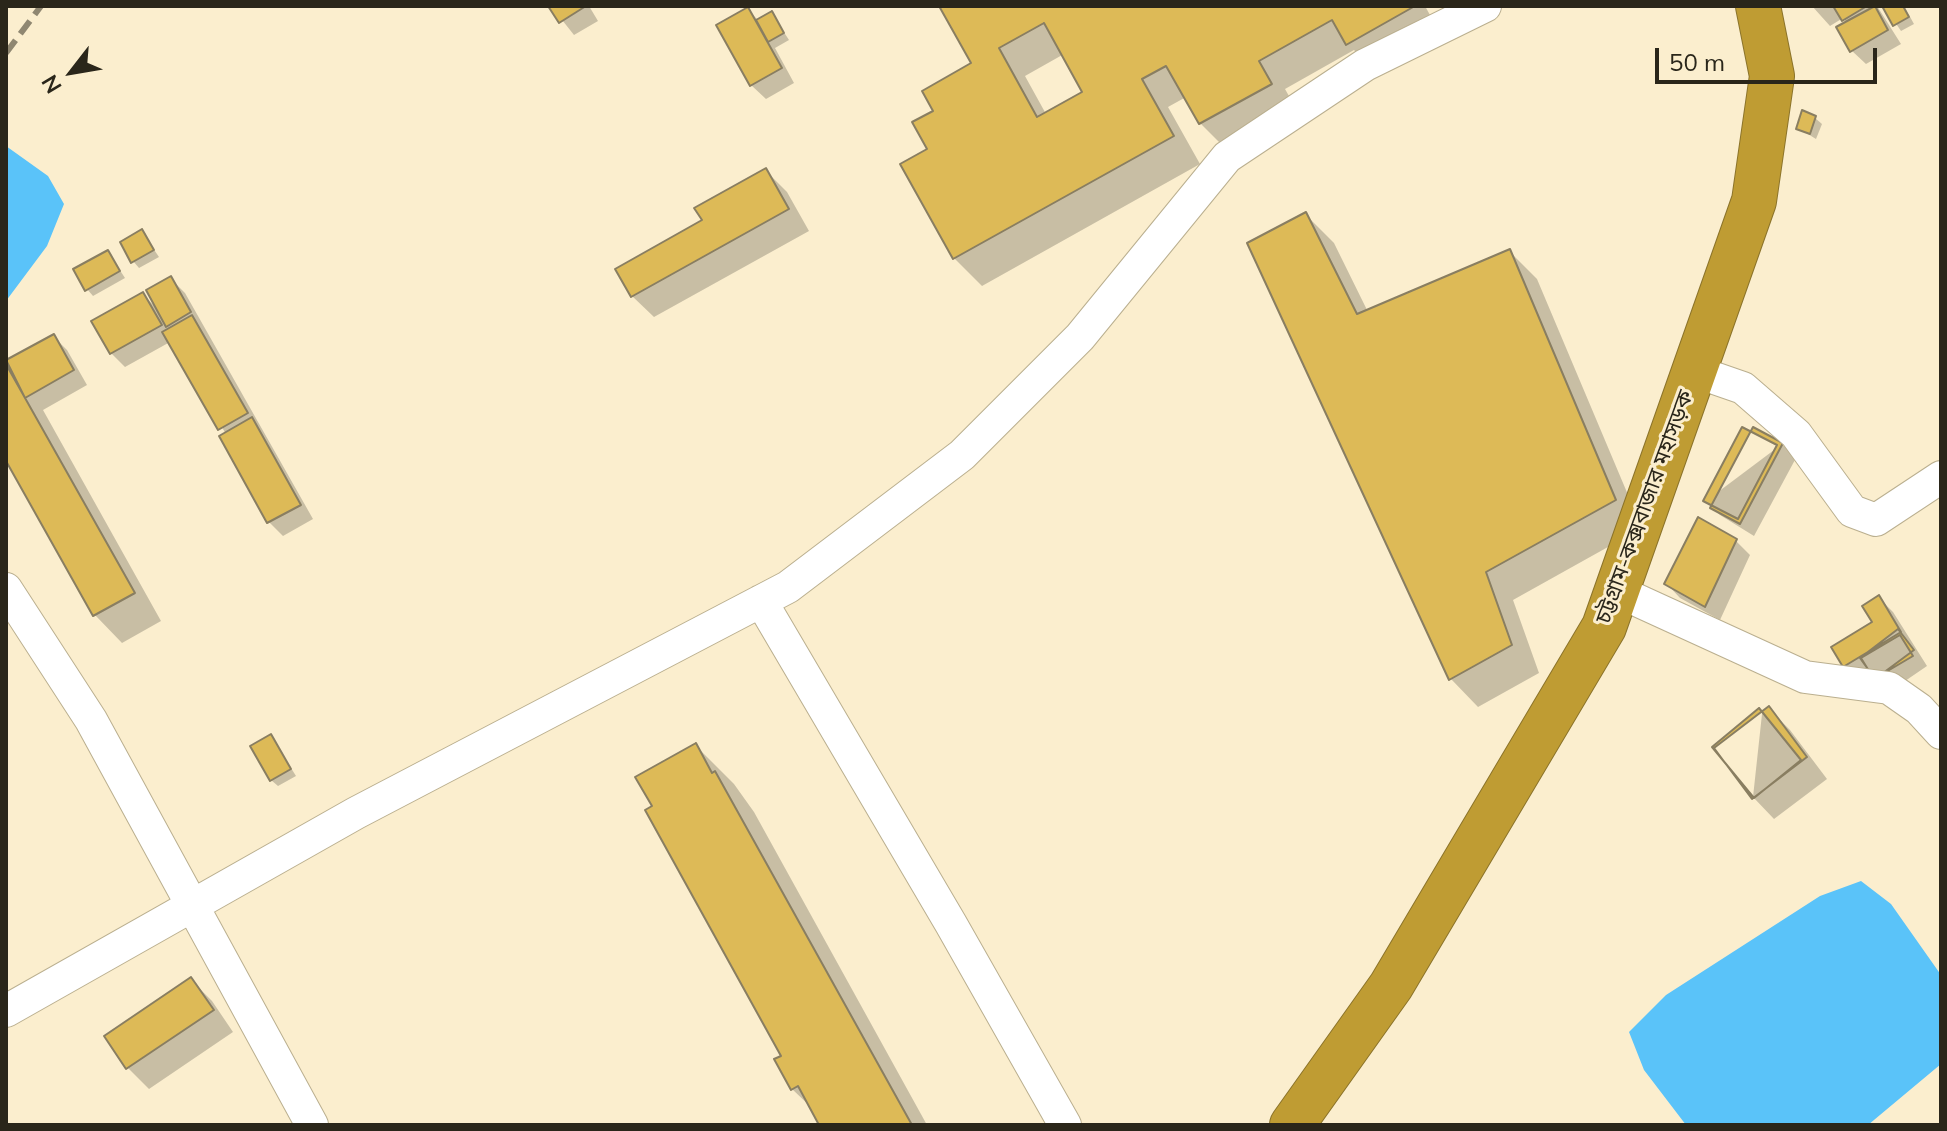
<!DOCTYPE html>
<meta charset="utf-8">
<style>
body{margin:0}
#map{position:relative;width:1947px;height:1131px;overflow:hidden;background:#fbeece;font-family:Mulish,sans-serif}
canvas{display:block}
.frame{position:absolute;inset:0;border:8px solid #2a261a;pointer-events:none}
.north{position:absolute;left:32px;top:32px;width:80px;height:80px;-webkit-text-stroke:6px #fbeece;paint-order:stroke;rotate:239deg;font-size:22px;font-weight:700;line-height:32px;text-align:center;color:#2a261a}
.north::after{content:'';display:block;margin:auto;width:28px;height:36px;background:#2a261a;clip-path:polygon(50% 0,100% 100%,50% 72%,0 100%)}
.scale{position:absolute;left:1655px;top:48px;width:222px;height:36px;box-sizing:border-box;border:4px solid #2a261a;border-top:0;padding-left:10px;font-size:24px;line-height:28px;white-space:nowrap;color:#2a261a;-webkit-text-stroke:6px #fbeece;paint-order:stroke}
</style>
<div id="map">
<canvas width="1947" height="1131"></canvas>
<div class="frame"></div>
<div class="north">N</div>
<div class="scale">50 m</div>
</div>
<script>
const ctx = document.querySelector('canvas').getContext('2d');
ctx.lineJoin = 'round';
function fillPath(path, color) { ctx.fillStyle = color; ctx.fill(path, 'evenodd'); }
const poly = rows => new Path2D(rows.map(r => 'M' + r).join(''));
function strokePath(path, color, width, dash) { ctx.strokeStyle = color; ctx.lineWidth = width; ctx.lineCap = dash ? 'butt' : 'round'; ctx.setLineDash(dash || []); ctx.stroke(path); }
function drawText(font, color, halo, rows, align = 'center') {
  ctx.font = font + ' Mulish,"Noto Sans Bengali",sans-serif'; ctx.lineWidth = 6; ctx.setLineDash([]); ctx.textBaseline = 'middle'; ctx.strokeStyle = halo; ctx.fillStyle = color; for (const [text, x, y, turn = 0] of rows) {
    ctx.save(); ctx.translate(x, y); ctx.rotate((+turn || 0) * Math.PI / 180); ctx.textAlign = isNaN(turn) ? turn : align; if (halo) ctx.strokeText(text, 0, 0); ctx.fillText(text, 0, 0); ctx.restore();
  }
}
fillPath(poly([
 [6,146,48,176,64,204,47,246,6,301],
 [1861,881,1891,904,1941,975,1941,1064,1868,1125,1686,1125,1644,1070,1629,1032,1666,995,1820,896]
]), '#5ac3f9');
fillPath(poly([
 [551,6,589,6,598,21,574,35],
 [942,6,1425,6,1441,35,1375,71,1354,50,1285,89,1298,112,1228,151,1200,123,1186,97,1168,107,1200,164,982,286,954,258,930,150,936,112,974,64],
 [1064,54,1085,92,1046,114,1025,76],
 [1812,6,1877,6,1901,44,1866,64,1851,50,1847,23,1843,18,1830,26],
 [1884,6,1904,6,1914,24,1901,31],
 [748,10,759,21,772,14,789,40,775,48,794,83,766,99,751,85],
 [1815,118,1822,124,1816,139,1798,128],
 [766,171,787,192,809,231,654,317,632,296,705,221],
 [1306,215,1334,243,1368,312,1509,251,1537,279,1642,528,1513,600,1539,673,1478,707,1451,679,1250,244],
 [142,232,159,257,139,268,133,261],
 [108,252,125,278,93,296,87,289],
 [171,279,185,293,313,519,283,536,269,522,226,434,170,342,125,367,111,353,143,294,157,309],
 [53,336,67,350,87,385,43,410,161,621,122,643,95,615,6,457,6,369,10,367,7,362],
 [1782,444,1796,458,1754,536,1720,515,1706,501],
 [1736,541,1750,555,1720,620,1680,598,1666,583],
 [1879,598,1893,612,1927,666,1889,692,1859,680,1845,665,1875,623],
 [1769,709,1790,730,1827,779,1774,819,1753,797,1762,714],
 [271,736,296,776,278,786,271,780],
 [695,745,734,784,754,812,927,1125,822,1125,813,1109,792,1089,783,1057,655,807],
 [191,980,212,1001,233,1032,149,1089,128,1068]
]), '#0003');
const building = poly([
 [548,6,586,6,559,23,548,6],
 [939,6,1415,6,1346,45,1332,20,1259,61,1272,84,1199,124,1166,66,1142,79,1174,136,953,259,900,164,927,149,912,122,933,111,922,91,971,63,939,6],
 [1044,23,1082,92,1037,117,999,48,1044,23],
 [1833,6,1867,6,1842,21,1833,6],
 [1875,6,1888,30,1850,52,1836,27,1875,6],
 [1882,6,1903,6,1909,17,1893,26,1882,6],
 [748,7,782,68,750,86,716,25,748,7],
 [772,11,784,33,768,42,756,20,772,11],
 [1802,110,1816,116,1810,134,1796,129,1802,110],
 [766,168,789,209,631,297,615,269,702,220,694,208,766,168],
 [1306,212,1357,314,1510,249,1616,500,1486,572,1512,645,1449,680,1247,243,1306,212],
 [142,229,154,250,131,263,120,242,142,229],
 [108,250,120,271,85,291,73,269,108,250],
 [171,276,191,312,166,327,146,290,171,276],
 [143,292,162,325,110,354,91,321,143,292],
 [192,315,248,413,218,430,162,332,192,315],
 [54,334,74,370,25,398,6,360,54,334],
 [7,366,135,593,93,616,6,461,7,366],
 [252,417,301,505,267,523,219,436,252,417],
 [1742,427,1777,445,1738,519,1703,501,1742,427],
 [1753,427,1783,443,1740,524,1710,508,1753,427],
 [1698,517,1737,539,1705,607,1664,584,1698,517],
 [1879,595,1901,632,1843,667,1831,647,1872,622,1862,606,1879,595],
 [1898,629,1914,650,1875,679,1860,658,1898,629],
 [1900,635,1913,656,1874,679,1861,658,1900,635],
 [1769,706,1807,757,1752,799,1714,748,1769,706],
 [1759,708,1801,760,1754,798,1712,747,1759,708],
 [271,734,291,769,270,781,250,746,271,734],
 [696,743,712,773,715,771,912,1125,819,1125,798,1086,791,1090,774,1059,781,1056,645,810,652,806,635,777,696,743],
 [191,977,214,1010,126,1069,104,1036,191,977]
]);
fillPath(building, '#ddba57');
strokePath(building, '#897e61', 2);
const street = poly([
 [1694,371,1743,388,1796,434,1852,511,1876,520,1941,477],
 [6,589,91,720,312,1125],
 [1617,591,1805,677,1889,688,1919,709,1941,733],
 [761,601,951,924,1065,1125],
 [6,1011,356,813,788,587,962,455,1080,337,1227,157,1365,65,1485,6]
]);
const highway = poly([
 [1292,1125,1391,986,1604,627,1754,201,1772,76,1758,6]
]);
strokePath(street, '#baaf8f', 34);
strokePath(highway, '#8b732a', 46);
strokePath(street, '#fff', 32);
strokePath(highway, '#bf9c33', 44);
strokePath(poly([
 [6,53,41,6]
]), '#8f8771', 6, [16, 8]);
drawText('22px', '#2a261a', '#fbeece', [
 ["চট্টগ্রাম-কক্সবাজার মহাসড়ক",1645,507,-70]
]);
</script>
